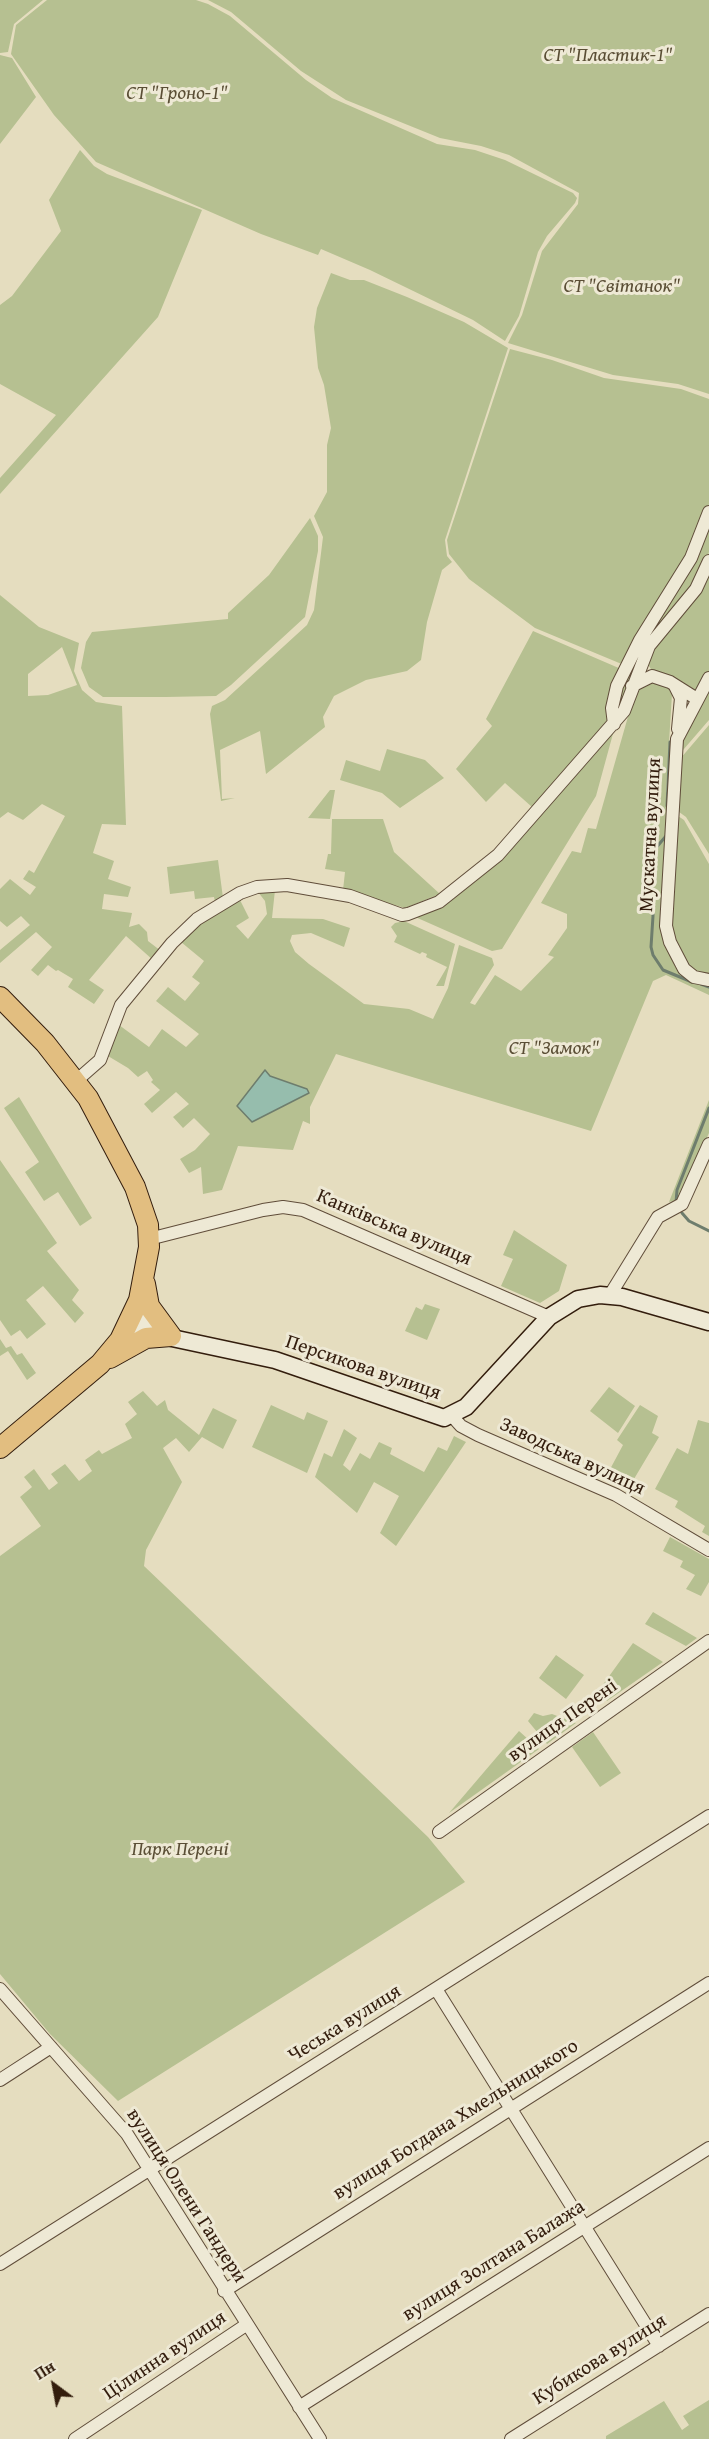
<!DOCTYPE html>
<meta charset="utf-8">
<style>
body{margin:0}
#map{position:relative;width:709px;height:2439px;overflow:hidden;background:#e5ddbf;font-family:"Gentium Book Plus",serif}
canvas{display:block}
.north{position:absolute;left:24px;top:2355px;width:60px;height:60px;-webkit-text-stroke:4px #eee9d5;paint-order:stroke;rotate:328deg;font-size:16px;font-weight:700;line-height:24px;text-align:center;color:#331d0d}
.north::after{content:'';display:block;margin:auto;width:21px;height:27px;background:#331d0d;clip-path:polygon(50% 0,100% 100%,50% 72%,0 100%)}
</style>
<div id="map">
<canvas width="709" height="2439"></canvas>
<div class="north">Пн</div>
</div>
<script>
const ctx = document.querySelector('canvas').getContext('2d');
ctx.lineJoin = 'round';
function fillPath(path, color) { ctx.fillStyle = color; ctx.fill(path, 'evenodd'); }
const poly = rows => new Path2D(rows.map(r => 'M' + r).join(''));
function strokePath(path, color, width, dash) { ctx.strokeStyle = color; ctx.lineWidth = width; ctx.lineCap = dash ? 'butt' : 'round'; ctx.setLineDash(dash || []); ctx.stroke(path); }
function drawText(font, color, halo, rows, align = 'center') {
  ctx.font = font + ' "Gentium Book Plus",serif'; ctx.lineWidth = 6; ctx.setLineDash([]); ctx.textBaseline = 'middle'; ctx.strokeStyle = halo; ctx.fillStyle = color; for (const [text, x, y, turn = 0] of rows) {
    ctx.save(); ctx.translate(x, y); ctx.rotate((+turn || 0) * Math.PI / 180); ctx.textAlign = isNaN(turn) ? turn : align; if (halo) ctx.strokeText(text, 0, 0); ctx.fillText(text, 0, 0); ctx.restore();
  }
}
fillPath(poly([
 [0,0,43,0,14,24,8,52,0,53],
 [47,0,196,0,208,4,230,16,306,80,332,98,437,144,475,150,505,160,573,193,577,198,575,203,547,236,538,252,519,316,505,341,473,320,370,270,321,249,318,255,261,234,96,162,54,115,11,54,16,25],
 [208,0,709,0,709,394,678,384,613,375,508,343,522,315,542,251,578,204,579,193,509,155,481,146,440,138,346,100,301,71,231,12],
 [0,55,12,58,36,97,0,144],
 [80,150,94,166,107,174,202,210,158,317,0,494,0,478,56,415,0,384,0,305,12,296,61,231,49,200],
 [331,273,350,280,364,280,407,297,464,322,508,348,445,540,447,556,452,562,442,570,427,622,421,660,407,671,366,680,334,696,323,717,325,727,266,774,260,731,220,750,222,799,235,798,221,801,210,714,212,706,225,700,307,625,314,610,323,537,314,516,327,492,327,445,331,428,324,385,318,368,314,327,317,308],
 [510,349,552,360,604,378,681,389,709,399,709,504,693,547,624,665,535,628,469,579,449,554,447,540],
 [310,518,318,536,318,551,305,617,231,685,216,696,166,697,103,697,89,687,81,668,86,642,92,632,228,619,228,613,269,575],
 [709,518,709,552,704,569,653,638,620,711,614,708,615,700],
 [709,570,709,673,697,695,653,672,647,663,648,654],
 [0,595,39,627,79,643,74,671,82,690,96,702,122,706,126,825,102,824,93,853,114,861,108,879,131,887,128,897,104,894,102,909,132,913,129,927,139,924,147,932,148,941,161,951,153,960,126,936,89,980,104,990,94,1004,68,987,73,979,58,970,56,971,48,965,38,976,31,970,52,947,36,932,0,963,0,950,30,925,21,916,7,927,0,921,0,889,10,879,30,895,36,887,23,879,29,870,34,873,65,816,42,804,23,820,8,812,0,818],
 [62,647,77,685,48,695,28,696,28,674],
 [533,631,621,669,608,707,607,724,532,807,505,783,486,802,456,769,492,726,486,719],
 [649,681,669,687,672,694,666,792,669,794,668,950,709,983,709,995,666,975,653,981,591,1131,336,1054,310,1107,310,1124,303,1121,293,1150,238,1146,222,1190,203,1194,201,1167,189,1173,180,1159,195,1150,210,1134,194,1118,183,1128,173,1117,189,1104,176,1092,152,1113,144,1104,160,1090,151,1082,153,1080,147,1071,138,1077,128,1068,108,1056,119,1025,149,1047,162,1029,186,1047,199,1034,156,1001,168,987,185,1001,200,983,192,977,204,961,181,942,201,923,240,900,249,918,236,926,248,939,267,914,265,901,258,892,275,890,272,918,323,919,350,928,344,947,311,933,292,935,290,941,295,952,309,964,364,1004,409,1009,433,1019,448,988,459,945,492,958,494,965,470,1003,475,1005,495,975,521,991,554,957,548,955,567,928,567,914,541,903,572,851,581,853,588,828,596,829,635,692],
 [709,682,709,720,677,757,678,744],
 [709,725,709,854,686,817,675,809,680,759],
 [614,730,596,796,502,949,492,951,413,916,452,900,504,858,568,777],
 [387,749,425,760,444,778,400,808,382,793,340,780,346,760,380,771],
 [330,790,335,790,330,819,308,818],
 [675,814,684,820,709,864,709,977,690,971,672,939],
 [332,819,383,819,394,852,440,894,405,908,343,890,345,872,325,869,328,854,331,854],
 [218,860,223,898,215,902,214,897,195,899,194,891,170,894,167,867],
 [404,921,455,944,444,986,436,986,447,967,426,957,427,954,422,952,420,954,394,942,397,936,391,927,395,923],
 [19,1097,92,1218,80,1226,58,1192,44,1201,25,1172,39,1162,4,1108],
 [709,1100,709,1133,681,1195,678,1200,669,1202],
 [0,1160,57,1243,47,1251,79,1290,72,1300,84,1313,75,1323,43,1286,26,1300,46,1324,27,1339,20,1330,11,1336,0,1320],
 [514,1230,567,1265,559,1291,540,1303,501,1286,513,1259,503,1255],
 [425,1304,440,1309,427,1340,405,1331,416,1307,422,1310],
 [0,1339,6,1348,11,1346,17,1355,22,1353,36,1373,27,1380,8,1351,0,1356],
 [609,1387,635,1406,618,1433,590,1411],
 [143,1391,157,1406,165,1400,168,1410,199,1435,213,1408,237,1420,223,1449,202,1437,189,1452,176,1438,163,1448,182,1482,146,1550,144,1566,428,1837,465,1882,118,2101,50,2034,0,1974,0,1556,41,1526,20,1497,32,1487,24,1477,34,1469,49,1490,58,1483,51,1474,65,1464,79,1481,92,1471,85,1460,99,1450,102,1454,132,1438,125,1424,137,1414,128,1402],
 [271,1405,304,1420,307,1412,328,1421,307,1473,252,1447],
 [640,1405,658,1416,652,1433,659,1437,631,1484,608,1473,623,1445,617,1440],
 [698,1420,709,1423,709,1536,702,1532,705,1526,675,1507,678,1501,655,1489,677,1448,688,1454],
 [344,1429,357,1438,343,1465,350,1471,360,1453,370,1459,379,1442,392,1448,390,1454,424,1472,438,1447,447,1451,454,1436,466,1442,396,1546,380,1533,399,1496,374,1482,357,1513,315,1477,324,1453,332,1457],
 [670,1537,709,1559,709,1582,701,1596,686,1589,695,1575,680,1567,683,1561,663,1551],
 [653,1612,697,1638,686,1646,645,1624],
 [633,1643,663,1662,607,1701,597,1693],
 [556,1655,584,1675,566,1699,539,1678],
 [534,1713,543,1716,552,1714,576,1723,547,1744,528,1721],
 [519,1731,539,1749,449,1813],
 [593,1732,621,1773,600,1787,572,1747],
 [709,2400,709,2439,606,2439,606,2436,664,2401,682,2430,689,2425,683,2416]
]), '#b6c091');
const water = poly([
 [265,1070,270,1076,307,1089,309,1093,252,1122,237,1106,265,1070]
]);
fillPath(water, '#96bdad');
strokePath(water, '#6e7d6d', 1.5);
strokePath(poly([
 [667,806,670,742],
 [666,836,655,849,651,867,653,916,651,947,653,955,663,970,692,982],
 [701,984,709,987],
 [676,1202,677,1190,709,1108],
 [682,1213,689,1221,709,1231]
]), '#6e7d6d', 3);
const minor = poly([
 [709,678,677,739,666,926,670,942,684,969,694,977,709,980],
 [632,686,652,676,670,682,697,699],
 [675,686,681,698,678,729],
 [614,724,612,708,617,686,640,640,691,558,709,512],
 [76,1081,100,1060,121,1005,172,943,197,919,240,893,257,887,287,885,350,896,402,915,408,914,439,902,498,855,624,711,649,646,696,589,709,561],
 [149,1239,263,1210,283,1207,303,1210,549,1317],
 [610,1295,658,1217,682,1204,709,1144],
 [452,1416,461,1426,478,1435,616,1495,709,1550],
 [439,1832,709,1641],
 [0,1989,127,2134,320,2439],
 [436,1989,659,2346],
 [0,2080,51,2047],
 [0,2264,709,1816],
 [224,2291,709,1983],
 [299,2407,709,2148],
 [75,2439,246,2325],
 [511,2439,709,2314]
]);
const secondary = poly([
 [165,1331,149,1320,131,1320,133,1325,144,1332,275,1360,444,1418,466,1407,549,1317,578,1299,600,1295,622,1297,709,1322]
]);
const trunk = poly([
 [0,997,45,1043,88,1098,135,1187,148,1225,149,1247,139,1300,120,1340,100,1364,0,1448],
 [145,1284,149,1306,171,1336],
 [110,1358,146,1338,171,1336]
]);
strokePath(minor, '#604d3a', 14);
strokePath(secondary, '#331d0d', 19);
strokePath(trunk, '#331d0d', 22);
strokePath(minor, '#eee9d5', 12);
strokePath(secondary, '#eee9d5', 16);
strokePath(trunk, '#e2be80', 20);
drawText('italic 20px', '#5a4e35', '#eee9d5', [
 ["СТ \"Пластик-1\"",608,56],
 ["СТ \"Гроно-1\"",177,94],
 ["СТ \"Світанок\"",622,287],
 ["СТ \"Замок\"",554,1049],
 ["Парк Перені",180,1850]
]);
drawText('20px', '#331d0d', '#eee9d5', [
 ["Мускатна вулиця",651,835,-87],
 ["Канківська вулиця",394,1228,23],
 ["Персикова вулиця",363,1368,19],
 ["Заводська вулиця",572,1457,25],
 ["вулиця Перені",563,1721,-35],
 ["Чеська вулиця",345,2024,-32],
 ["вулиця Богдана Хмельницького",456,2120,-32],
 ["вулиця Олени Гандери",186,2196,57],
 ["вулиця Золтана Балажа",494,2261,-32],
 ["Цілинна вулиця",165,2356,-34],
 ["Кубикова вулиця",600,2360,-32]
]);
</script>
